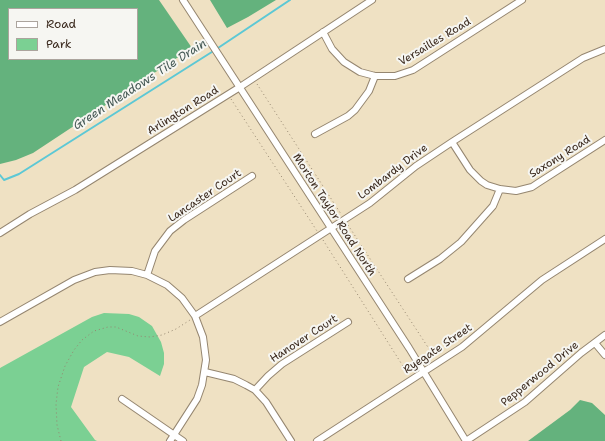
<!DOCTYPE html>
<style>
body{margin:0}
#map{position:relative;width:605px;height:441px;overflow:hidden;background:#efe1c3;font-family:"Shantell Sans",sans-serif}
canvas{display:block}
.legend{position:absolute;left:8px;top:8px;width:130px;height:52px;box-sizing:border-box;background:#f6f6f2;border:1px solid #aba49d;margin:0;padding:5px 7px;list-style:none;font-size:12px;color:#3b2a1e}
.legend li{display:flex;align-items:center;gap:8px;height:20px}
.legend b{width:20px;border:1px solid #aba49d}
</style>
<div id="map">
<canvas width="605" height="441"></canvas>
<ul class="legend">
<li><b style="height:5px;background:#fff"></b>Road</li>
<li><b style="height:11px;background:#7bd093"></b>Park</li>
</ul>
</div>
<script>
const ctx = document.querySelector('canvas').getContext('2d');
ctx.lineJoin = 'round';
function fillPath(path, color) { ctx.fillStyle = color; ctx.fill(path, 'evenodd'); }
const poly = rows => new Path2D(rows.map(r => 'M' + r).join(''));
function strokePath(path, color, width, dash) { ctx.strokeStyle = color; ctx.lineWidth = width; ctx.lineCap = dash ? 'butt' : 'round'; ctx.setLineDash(dash || []); ctx.stroke(path); }
function drawText(font, color, halo, rows, align = 'center') {
  ctx.font = font + ' "Shantell Sans",sans-serif'; ctx.lineWidth = 4; ctx.setLineDash([]); ctx.textBaseline = 'middle'; ctx.strokeStyle = halo; ctx.fillStyle = color; for (const [text, x, y, turn = 0] of rows) {
    ctx.save(); ctx.translate(x, y); ctx.rotate((+turn || 0) * Math.PI / 180); ctx.textAlign = isNaN(turn) ? turn : align; if (halo) ctx.strokeText(text, 0, 0); ctx.fillText(text, 0, 0); ctx.restore();
  }
}
fillPath(poly([
 [104,313,129,314,139,317,152,326,161,342,164,353,164,364,160,376,129,357,107,352,84,367,71,407,95,440,97,441,0,441,0,368,92,317]
]), '#7bd093');
fillPath(poly([
 [0,0,159,0,192,48,33,153,16,160,0,164],
 [9,9,137,9,137,59,9,59],
 [210,0,276,0,248,17,227,28],
 [580,400,592,403,605,415,605,441,528,441,570,410]
]), '#64b27d');
strokePath(poly([
 [0,175,4,180,19,174,215,50,290,0]
]), '#5cc8d5', 2);
const minor = poly([
 [183,0,409,348,466,441],
 [323,32,332,49,344,62,360,72,375,76,395,76,413,70,522,0],
 [315,134,348,116,355,110,369,91,375,76],
 [452,142,470,170,481,181,487,185,500,189,516,191,532,187,538,183,605,140],
 [0,233,30,214,75,190,240,87,372,0],
 [147,275,155,251,170,231,184,220,252,176],
 [408,279,440,259,461,242,493,206,500,189],
 [195,316,370,203,416,166,452,142,583,58,605,49],
 [0,322,74,280,95,272,110,270,132,271,147,275,167,285,182,298,195,316,203,337,206,360,202,385,197,399,170,441],
 [595,343,605,355],
 [205,372,234,379,246,385,255,390,266,402,291,441],
 [255,390,268,376,282,364,348,322],
 [122,399,183,441],
 [317,441,462,347,542,280,605,239],
 [466,441,525,402,581,353,605,335]
]);
strokePath(minor, '#958670', 8);
strokePath(poly([
 [257,84,341,214],
 [231,99,317,231],
 [348,225,435,358],
 [323,240,408,374],
 [61,441,57,425,56,404,58,387,65,366,74,350,82,340,94,331,108,327,116,327,138,336,150,337,162,335,176,329,190,320]
]), '#958670', 1, [1, 3]);
strokePath(minor, '#fff', 6);
drawText('11px', '#3b2a1e', '#f6f6f2', [
 ["Versailles Road",435,42,-31],
 ["Arlington Road",183,111,-32],
 ["Saxony Road",560,157,-32],
 ["Lombardy Drive",393,172,-37],
 ["Lancaster Court",205,196,-34],
 ["Morton Taylor Road North",334,215,57],
 ["Hanover Court",304,339,-33],
 ["Ryegate Street",438,349,-34],
 ["Pepperwood Drive",540,374,-39]
]);
drawText('italic 12px', '#455955', '#f6f6f2', [
 ["Green Meadows Tile Drain",140,85,-33]
]);
</script>
